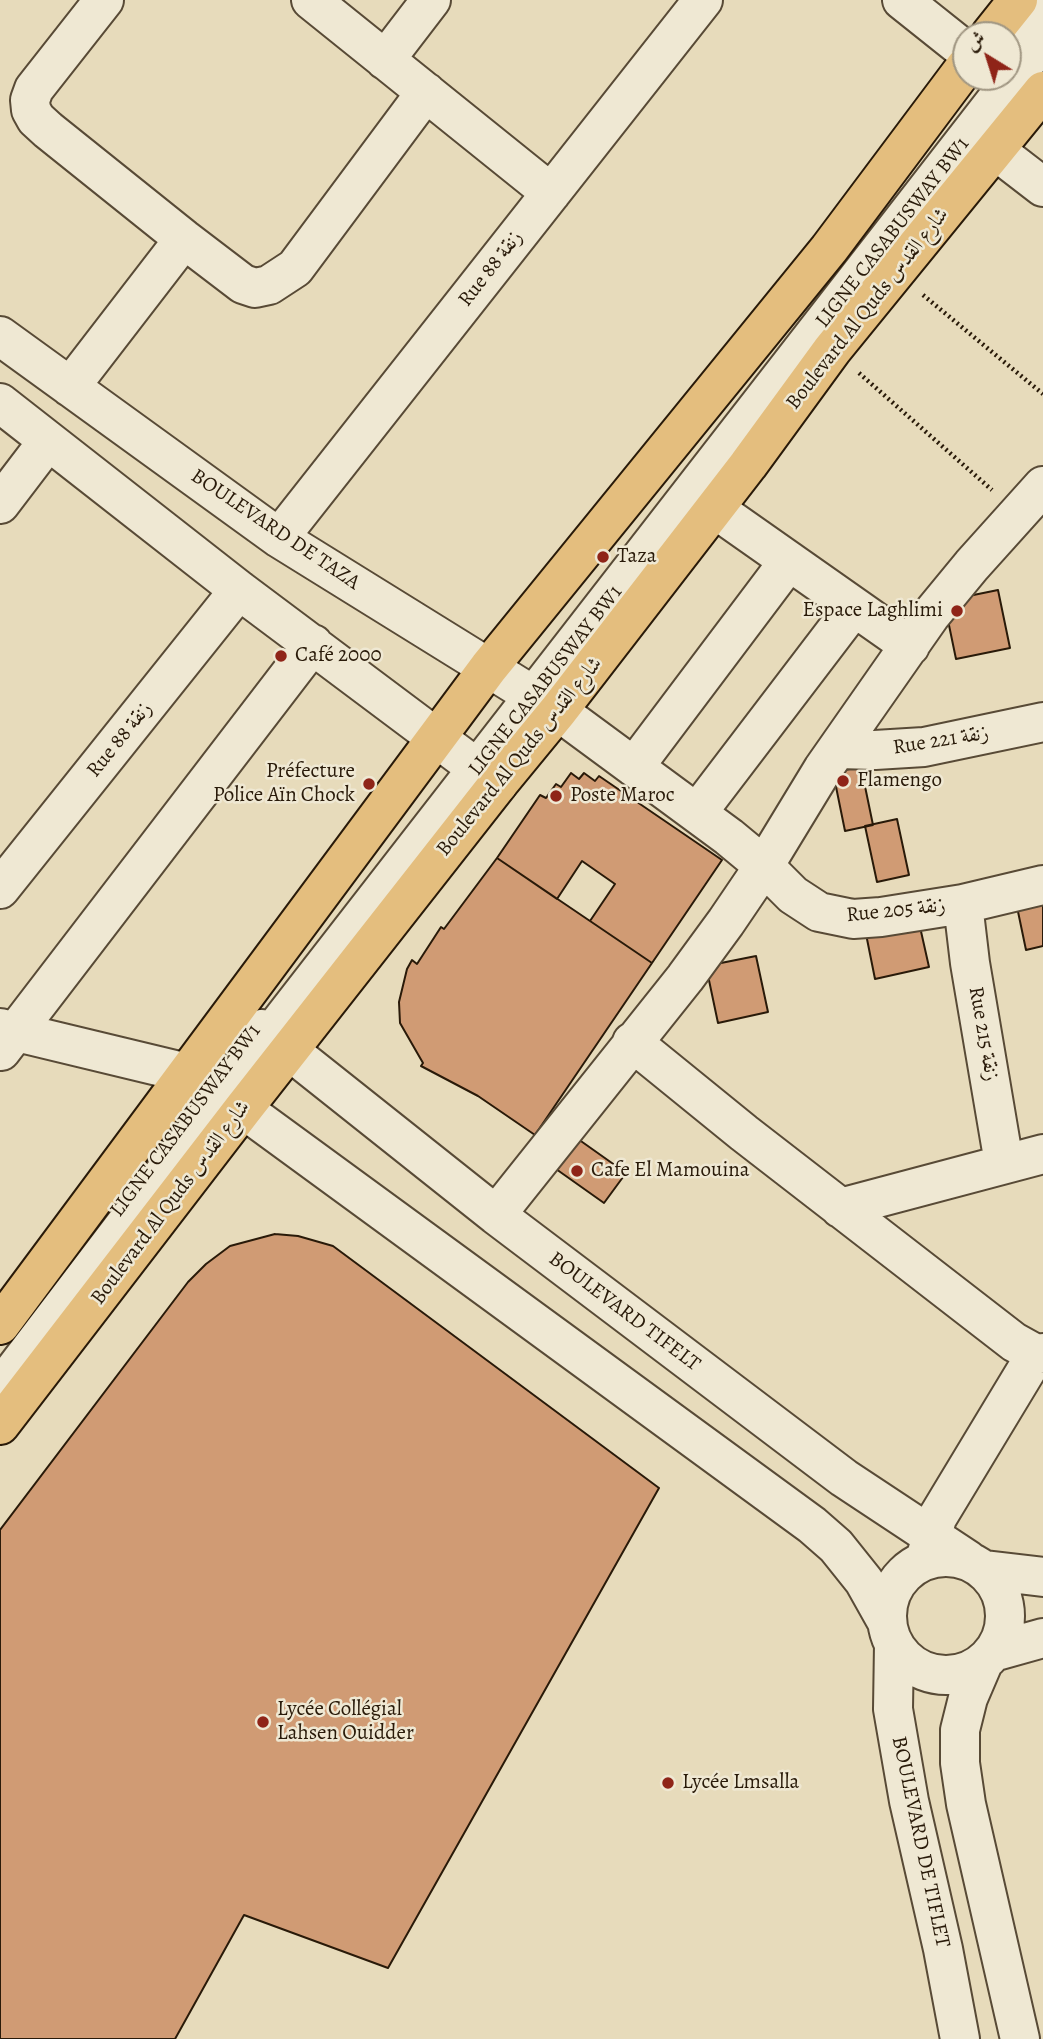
<!DOCTYPE html>
<meta charset="utf-8">
<style>
body{margin:0}
#map{position:relative;width:1043px;height:2039px;overflow:hidden;background:#e7dbbb;font-family:Alegreya,Amiri,serif}
canvas{display:block}
.north{position:absolute;left:952px;top:21px;width:70px;height:70px;box-sizing:border-box;background:#efe8d3;border:2px solid #a09682;border-radius:50%;rotate:322deg;font-size:19px;font-weight:700;line-height:28px;text-align:center;color:#291a09}
.north::after{content:'';display:block;margin:auto;width:24px;height:32px;background:#8f2418;clip-path:polygon(50% 0,100% 100%,50% 72%,0 100%)}
</style>
<div id="map">
<canvas width="1043" height="2039"></canvas>
<div class="north">ش</div>
</div>
<script>
const ctx = document.querySelector('canvas').getContext('2d');
ctx.lineJoin = 'round';
function fillPath(path, color) { ctx.fillStyle = color; ctx.fill(path, 'evenodd'); }
const poly = rows => new Path2D(rows.map(r => 'M' + r).join(''));
function strokePath(path, color, width, dash) { ctx.strokeStyle = color; ctx.lineWidth = width; ctx.lineCap = dash ? 'butt' : 'round'; ctx.setLineDash(dash || []); ctx.stroke(path); }
function drawText(font, color, halo, rows, align = 'center') {
  ctx.font = font + ' Alegreya,Amiri,serif'; ctx.lineWidth = 5; ctx.setLineDash([]); ctx.textBaseline = 'middle'; ctx.strokeStyle = halo; ctx.fillStyle = color; for (const [text, x, y, turn = 0] of rows) {
    ctx.save(); ctx.translate(x, y); ctx.rotate((+turn || 0) * Math.PI / 180); ctx.textAlign = isNaN(turn) ? turn : align; if (halo) ctx.strokeText(text, 0, 0); ctx.fillText(text, 0, 0); ctx.restore();
  }
}
const building = poly([
 [998,590,1010,648,956,659,944,601,998,590],
 [861,767,873,825,845,831,833,772,861,767],
 [571,773,579,779,584,773,595,781,599,776,722,860,652,963,590,921,615,884,582,861,557,899,497,858,540,795,546,798,556,784,561,787,571,773],
 [897,819,909,875,877,882,865,826,897,819],
 [497,858,652,963,535,1135,478,1096,421,1066,423,1063,400,1023,399,1002,407,969,412,960,417,964,441,927,444,929,497,858],
 [1043,896,1043,946,1026,950,1016,902,1043,896],
 [918,918,929,967,875,979,865,929,918,918],
 [756,956,768,1012,718,1023,706,966,756,956],
 [578,1139,626,1173,604,1203,556,1169,578,1139],
 [275,1234,298,1236,333,1246,659,1488,388,1968,244,1915,175,2039,0,2039,0,1530,188,1282,206,1264,230,1246,275,1234]
]);
fillPath(building, '#d09b74');
strokePath(building, '#291a09', 2);
const minor = poly([
 [104,0,34,89,30,100,31,110,36,119,48,130,184,239,243,284,255,288,269,285,295,268,426,92],
 [311,0,551,193],
 [902,0,966,51],
 [1008,46,1043,1],
 [385,60,431,0],
 [995,150,1043,187],
 [0,336,279,538,558,711,729,837,764,866,793,895,819,912,853,919,881,917,963,904,1043,885],
 [70,387,184,239],
 [0,403,239,590,498,784],
 [0,504,48,441],
 [715,509,910,646],
 [279,538,703,0],
 [839,749,875,750,924,747,1043,722],
 [634,767,789,561],
 [697,813,854,607],
 [0,889,239,590],
 [963,904,970,963,1004,1163],
 [0,1028,187,1073,243,1109,812,1525,836,1546,864,1581,887,1622],
 [262,1029,496,1215,844,1478,968,1560],
 [632,1042,744,1133,1014,1342,1036,1354,1043,1353],
 [1,1051,313,644],
 [840,1208,1043,1154],
 [496,1215,685,978,726,922,764,866,823,769,930,616,972,565,1043,486],
 [0,1389,223,1096,1043,40],
 '887 1616a59 59 0 1 1 118 0a59 59 0 1 1-118 0Z',
 [925,1560,937,1518,1036,1354],
 [985,1570,1043,1577],
 [894,1644,893,1709,909,1801,943,1949,960,2039],
 [993,1652,1043,1638],
 [983,1663,968,1698,960,1730,960,1763,966,1804,1020,2039]
]);
const major = poly([
 [990,35,1018,0],
 [0,1325,489,667,829,249,966,66],
 [0,1425,243,1109,498,784,558,711,748,465,832,350,1043,91]
]);
strokePath(minor, '#584a36', 42);
strokePath(major, '#291a09', 42);
strokePath(poly([
 [923,295,1043,394],
 [859,373,992,490]
]), '#291a09', 4.5, [2, 3.5]);
strokePath(minor, '#efe8d3', 38);
strokePath(major, '#e4be7e', 38);
for (const [x, y, r, color] of [
 [603,557,7,"#8f2418"],
 [957,611,7,"#8f2418"],
 [281,656,7,"#8f2418"],
 [843,781,7,"#8f2418"],
 [369,784,7,"#8f2418"],
 [556,796,7,"#8f2418"],
 [577,1171,7,"#8f2418"],
 [263,1722,7,"#8f2418"],
 [668,1783,7,"#8f2418"]
]) { const dot = new Path2D(); dot.arc(x, y, r, 0, 2 * Math.PI); ctx.fillStyle = color; ctx.fill(dot); strokePath(dot, '#efe8d3', 2.5); }
drawText('21px', '#291a09', '#efe8d3', [
 ["LIGNE CASABUSWAY BW1",893,233,-52],
 ["Rue 88 زنقة",491,269,-52],
 ["Boulevard Al Quds شارع القدس",868,309,-52],
 ["BOULEVARD DE TAZA",275,530,34],
 ["LIGNE CASABUSWAY BW1",546,681,-52],
 ["Rue 88 زنقة",120,740,-51],
 ["Rue 221 زنقة",941,741,-9],
 ["Boulevard Al Quds شارع القدس",520,757,-51],
 ["Rue 205 زنقة",896,911,-6],
 ["Rue 215 زنقة",983,1034,80],
 ["LIGNE CASABUSWAY BW1",186,1121,-53],
 ["Boulevard Al Quds شارع القدس",171,1203,-53],
 ["BOULEVARD TIFELT",624,1312,37],
 ["BOULEVARD DE TIFLET",920,1842,78]
]);
drawText('21px', '#291a09', '#efe8d3', [
 ["Taza",617,557],
 ["Espace Laghlimi",943,611,"right"],
 ["Café 2000",295,656],
 ["Préfecture",355,772,"right"],
 ["Police Aïn Chock",355,796,"right"],
 ["Flamengo",857,781],
 ["Poste Maroc",570,796],
 ["Cafe El Mamouina",591,1171],
 ["Lycée Collégial",277,1710],
 ["Lahsen Ouidder",277,1734],
 ["Lycée Lmsalla",682,1783]
], 'left');
</script>
